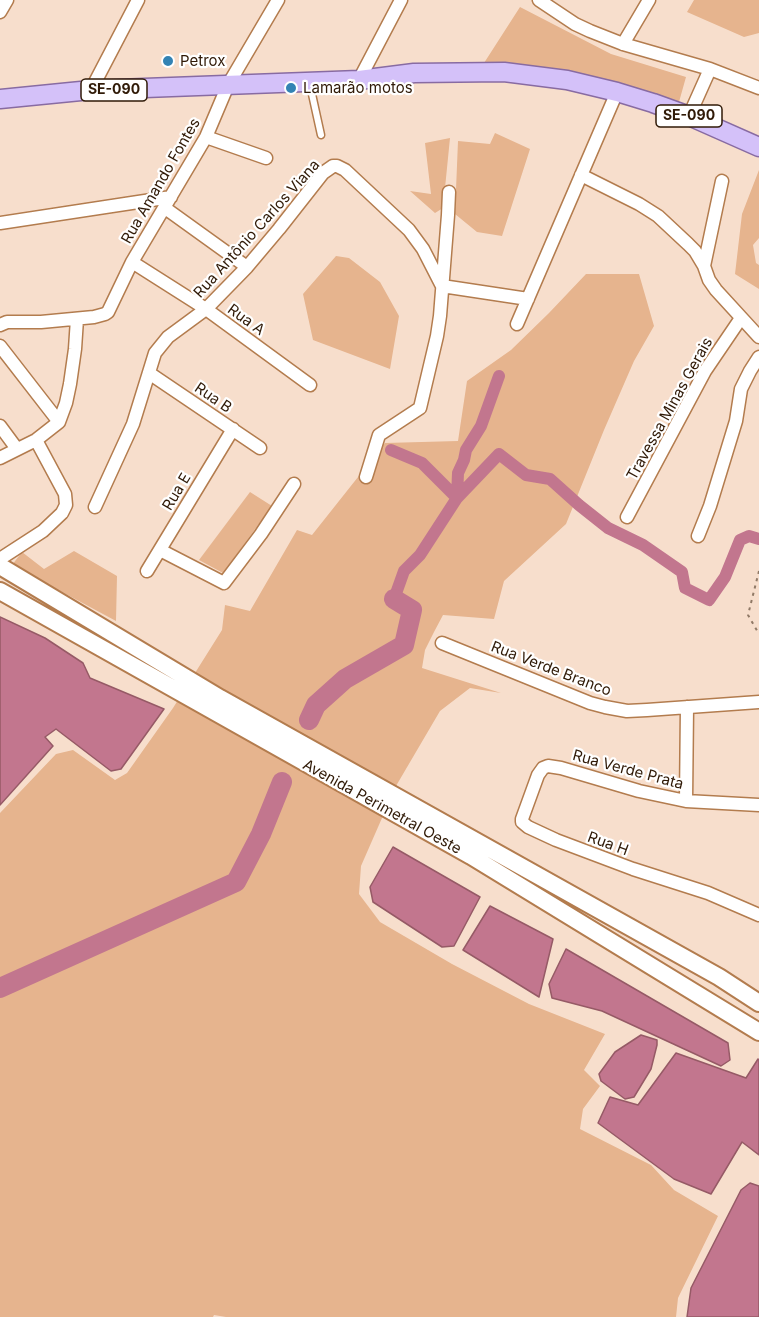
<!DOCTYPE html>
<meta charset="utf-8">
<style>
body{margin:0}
canvas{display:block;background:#f7decc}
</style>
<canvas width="759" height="1317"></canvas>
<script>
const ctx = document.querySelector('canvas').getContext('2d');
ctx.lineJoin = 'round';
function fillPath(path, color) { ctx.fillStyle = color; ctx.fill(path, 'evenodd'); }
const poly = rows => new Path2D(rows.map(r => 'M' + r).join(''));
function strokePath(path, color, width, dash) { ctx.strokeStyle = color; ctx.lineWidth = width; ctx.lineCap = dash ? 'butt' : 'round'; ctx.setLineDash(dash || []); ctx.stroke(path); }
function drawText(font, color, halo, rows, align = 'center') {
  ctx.font = font + ' Inter,sans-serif'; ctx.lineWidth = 4.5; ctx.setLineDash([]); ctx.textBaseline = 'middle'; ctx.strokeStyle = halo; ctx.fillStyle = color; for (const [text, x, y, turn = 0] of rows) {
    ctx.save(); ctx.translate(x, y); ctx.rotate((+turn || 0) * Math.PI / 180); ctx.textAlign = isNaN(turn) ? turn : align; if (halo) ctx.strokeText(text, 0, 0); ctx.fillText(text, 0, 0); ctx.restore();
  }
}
fillPath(poly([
 [694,0,759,0,759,33,744,37,687,12],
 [520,7,611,54,686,77,679,102,558,72,484,63],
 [495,133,530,149,502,236,477,232,455,214,458,141,490,144],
 [450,138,443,208,435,213,410,191,431,194,425,143],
 [759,170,759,238,753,245,756,263,759,265,759,289,735,274,742,214],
 [336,256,349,258,380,282,399,316,390,369,313,340,303,294],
 [586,274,639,274,654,326,634,361,604,430,566,524,504,581,494,619,443,615,434,632,425,650,422,668,501,693,470,688,440,711,396,786,361,866,359,894,380,922,452,964,529,1004,605,1034,584,1070,600,1086,583,1109,580,1129,651,1165,674,1190,718,1216,678,1298,676,1317,226,1317,214,1315,213,1317,0,1317,0,813,56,754,73,750,115,780,127,773,173,708,222,630,225,605,250,611,297,530,312,535,385,443,458,441,467,381,511,350,549,313],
 [250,492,272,506,223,573,199,560],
 [74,551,117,576,116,621,12,565,22,552,44,569]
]), '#e6b48e');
const water = poly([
 [0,617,45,638,83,663,90,678,164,709,121,769,111,771,56,729,45,737,53,746,0,805,0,617],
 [393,847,480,897,454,946,442,947,373,902,370,887,393,847],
 [490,906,553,939,539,997,463,950,490,906],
 [566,949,728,1043,730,1060,721,1066,602,1011,552,998,549,984,566,949],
 [641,1035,657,1040,657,1045,651,1069,634,1097,625,1099,601,1081,599,1074,615,1052,641,1035],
 [676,1053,746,1078,758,1059,759,1060,759,1155,742,1142,711,1194,674,1179,598,1123,610,1097,638,1105,676,1053],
 [750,1183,759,1186,759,1317,687,1317,691,1288,741,1190,750,1183]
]);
fillPath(water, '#c2768e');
strokePath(water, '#965a66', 1.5);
strokePath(poly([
 [391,450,422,463,457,498],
 [457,498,458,473,464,460,466,450,481,426,499,376],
 [394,599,404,571,420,555,457,498,499,454,526,475,550,479,579,505,608,528,643,545,682,572,685,588,709,600,725,577,740,540,749,536,759,539]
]), '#c2768e', 12);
strokePath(poly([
 [309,720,316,705,345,679,404,645,412,610,394,599],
 [0,988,236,882,261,834,282,782]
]), '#c2768e', 20);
const lane = poly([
 [310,85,321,135]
]);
const street = poly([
 [539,0,575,24,590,31,623,44,710,69,759,88],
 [0,12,7,0],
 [623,44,649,0],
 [359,80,401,0],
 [91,90,138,0],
 [689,116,710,69],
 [206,137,266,158],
 [581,175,639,204,658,216,688,244,695,251,704,266,709,280,716,290,759,337],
 [165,208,247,267],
 [0,223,171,197],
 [132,262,206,309,310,385],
 [704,266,722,181],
 [442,286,528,299],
 [517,324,617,92],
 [0,325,7,322,41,322,94,317,105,314,108,312,132,262,206,137,228,85,278,0],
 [0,346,59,422],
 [149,373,260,448],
 [0,426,17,449],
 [0,458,36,440,59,422,66,403,70,384,75,349,77,319],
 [366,477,379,435,420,408,437,336,440,316,448,215,449,192],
 [95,507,133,424,155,353,168,337,206,309,247,267,279,229,323,173,333,166,337,166,345,170,409,230,423,249,442,286],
 [627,517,705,371,741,318],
 [698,536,710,506,736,421,741,389,750,371,759,357],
 [160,550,224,583,261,534,294,484],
 [0,559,43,531,62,513,66,505,65,494,36,440],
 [147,571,233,429],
 [442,643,590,703,605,707,627,711,647,710,759,702],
 [686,801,687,707],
 [759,805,686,801,639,791,561,768,548,766,543,768,538,775,522,819,522,822,528,827,556,840,633,869,708,893,759,915]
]);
const secondary = poly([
 [0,566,220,698,719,977,759,1003],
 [0,591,471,856,759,1032]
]);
const primary = poly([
 [0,99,91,90,359,80,414,73,504,72,567,80,617,92,653,103,689,116,759,147]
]);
strokePath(lane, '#b37c4e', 9);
strokePath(street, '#b37c4e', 15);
strokePath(secondary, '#b37c4e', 20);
strokePath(primary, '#886ba2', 21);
strokePath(poly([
 [759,571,748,615,759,634]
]), '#907966', 2, [3, 4.5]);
strokePath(lane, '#fff', 6);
strokePath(street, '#fff', 12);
strokePath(secondary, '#fff', 16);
strokePath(primary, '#d4c1f9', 18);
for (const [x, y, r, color] of [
 [168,61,6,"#3383b4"],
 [291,88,6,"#3383b4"]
]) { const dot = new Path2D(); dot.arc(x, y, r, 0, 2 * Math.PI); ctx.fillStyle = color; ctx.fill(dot); strokePath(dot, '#fff', 2); }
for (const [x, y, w] of [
 [114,90,66],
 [689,116,66]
]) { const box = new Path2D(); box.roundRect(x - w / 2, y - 11, w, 22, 4.5); ctx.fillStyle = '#fff'; ctx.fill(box); strokePath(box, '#301a07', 1.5); }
drawText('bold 14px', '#301a07', null, [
 ["SE-090",114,90],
 ["SE-090",689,116]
]);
drawText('15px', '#301a07', '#fff', [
 ["Petrox",180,61],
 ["Lamarão motos",303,88]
], 'left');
drawText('15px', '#301a07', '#fff', [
 ["Rua Amando Fontes",161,181,-60],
 ["Rua Antônio Carlos Viana",257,229,-48],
 ["Rua A",246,320,36],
 ["Rua B",213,398,34],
 ["Travessa Minas Gerais",670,409,-61],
 ["Rua E",177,492,-59],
 ["Rua Verde Branco",551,669,21],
 ["Rua Verde Prata",628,770,15],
 ["Avenida Perimetral Oeste",382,807,29],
 ["Rua H",608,844,20]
]);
</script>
